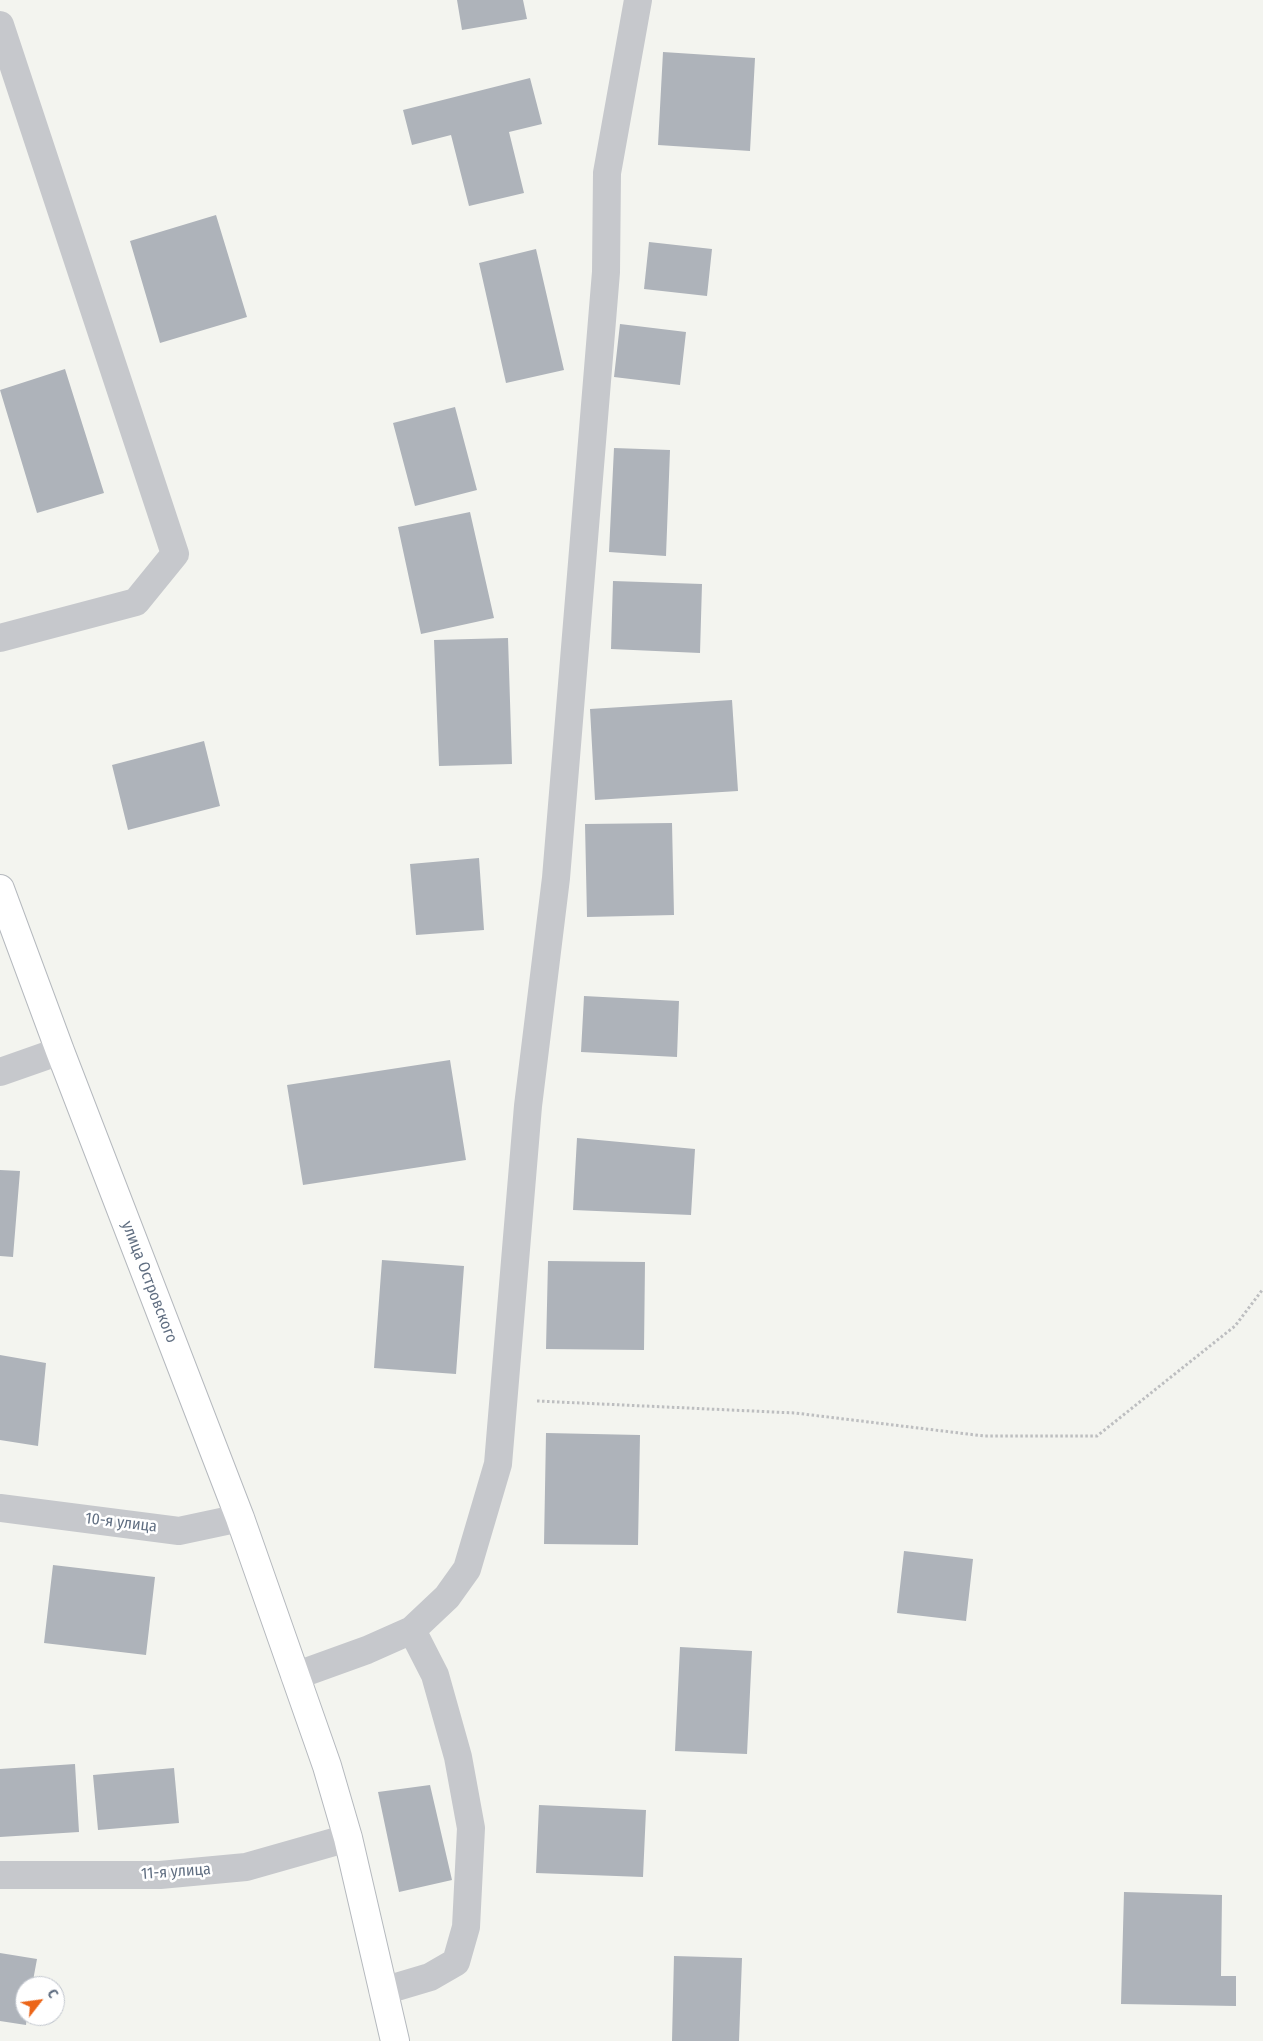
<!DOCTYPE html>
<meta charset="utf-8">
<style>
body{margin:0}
#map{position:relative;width:1263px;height:2041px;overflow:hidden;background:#f3f4ef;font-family:"Fira Sans Condensed",sans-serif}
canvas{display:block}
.north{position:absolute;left:15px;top:1976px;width:50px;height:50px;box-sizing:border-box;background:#fff;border:1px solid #c0c5cd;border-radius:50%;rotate:60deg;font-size:14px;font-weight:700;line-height:20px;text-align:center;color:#616f82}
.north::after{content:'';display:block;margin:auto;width:18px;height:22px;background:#ec6518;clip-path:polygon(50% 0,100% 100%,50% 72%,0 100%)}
</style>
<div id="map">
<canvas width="1263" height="2041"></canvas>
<div class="north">С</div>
</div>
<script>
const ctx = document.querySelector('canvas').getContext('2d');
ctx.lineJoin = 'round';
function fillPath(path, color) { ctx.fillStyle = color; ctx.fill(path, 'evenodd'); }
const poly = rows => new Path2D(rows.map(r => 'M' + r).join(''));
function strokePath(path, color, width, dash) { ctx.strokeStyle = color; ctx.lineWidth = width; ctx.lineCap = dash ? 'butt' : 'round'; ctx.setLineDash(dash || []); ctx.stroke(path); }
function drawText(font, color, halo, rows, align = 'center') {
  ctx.font = font + ' "Fira Sans Condensed",sans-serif'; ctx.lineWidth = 5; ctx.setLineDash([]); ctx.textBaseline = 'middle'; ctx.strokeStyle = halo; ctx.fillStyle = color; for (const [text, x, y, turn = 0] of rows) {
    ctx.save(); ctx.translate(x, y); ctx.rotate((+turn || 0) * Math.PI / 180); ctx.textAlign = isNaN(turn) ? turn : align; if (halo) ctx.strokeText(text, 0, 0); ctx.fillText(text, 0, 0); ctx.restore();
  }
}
fillPath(poly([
 [457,0,523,0,527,19,462,30],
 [663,52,755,58,750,151,658,145],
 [530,78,542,124,509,132,524,193,469,206,451,135,412,145,403,110],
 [216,215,247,317,160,343,130,241],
 [649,242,712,249,707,296,644,289],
 [536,249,564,370,506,383,479,263],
 [620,324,686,332,680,385,614,377],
 [65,369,104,493,37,513,0,390],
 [455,407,477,490,415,506,393,423],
 [614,448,670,450,666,556,609,552],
 [470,512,494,618,421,634,398,527],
 [613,581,702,584,700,653,611,649],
 [508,638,512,764,439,766,434,640],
 [732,700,738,791,595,800,590,709],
 [204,741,220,806,128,830,112,765],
 [672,823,674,915,587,917,585,824],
 [479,858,484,930,416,935,410,864],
 [584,996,679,1001,677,1057,581,1052],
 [450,1060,466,1160,303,1185,287,1085],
 [577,1138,695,1149,691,1215,573,1210],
 [0,1170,20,1171,13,1257,0,1256],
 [382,1260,464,1266,456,1374,374,1368],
 [548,1261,645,1262,644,1350,546,1349],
 [0,1355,46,1363,38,1446,0,1440],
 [546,1433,640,1435,638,1545,544,1544],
 [904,1551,973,1559,966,1621,897,1613],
 [53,1565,155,1577,146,1655,44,1643],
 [680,1647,752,1651,747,1754,675,1751],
 [75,1764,79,1832,0,1837,0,1769],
 [174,1768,179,1823,98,1830,93,1775],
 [430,1785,452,1880,399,1892,378,1792],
 [539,1805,646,1810,643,1877,536,1873],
 [1124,1892,1222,1895,1221,1976,1236,1976,1236,2006,1121,2004],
 [0,1953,37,1959,32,1986,25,1986,25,2016,27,2016,26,2025,0,2021],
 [674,1956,742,1958,739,2041,672,2041]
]), '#aeb3ba');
const secondary = poly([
 [0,889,60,1051,240,1518,327,1766,348,1838,395,2041]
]);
strokePath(secondary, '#b5b9be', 30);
strokePath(poly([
 [537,1401,795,1413,984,1436,1097,1436,1235,1326,1263,1289]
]), '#bdbec0', 3, [2.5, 2.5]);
strokePath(poly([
 [0,25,175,554,136,602,0,638],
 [0,1072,60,1051],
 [0,1508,179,1531,240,1518],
 [295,1676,367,1650,412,1630],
 [0,1875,160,1875,246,1867,348,1838],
 [383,1991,430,1977,456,1962,466,1927,471,1828,458,1757,435,1675,412,1630,447,1597,467,1569,498,1464,528,1106,556,878,606,272,607,173,638,0]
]), '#c6c8cc', 28);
strokePath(secondary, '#fff', 28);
drawText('16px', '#616f82', '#fff', [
 ["улица Островского",149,1282,69],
 ["10-я улица",121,1523,7],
 ["11-я улица",176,1872,-4]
]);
</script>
